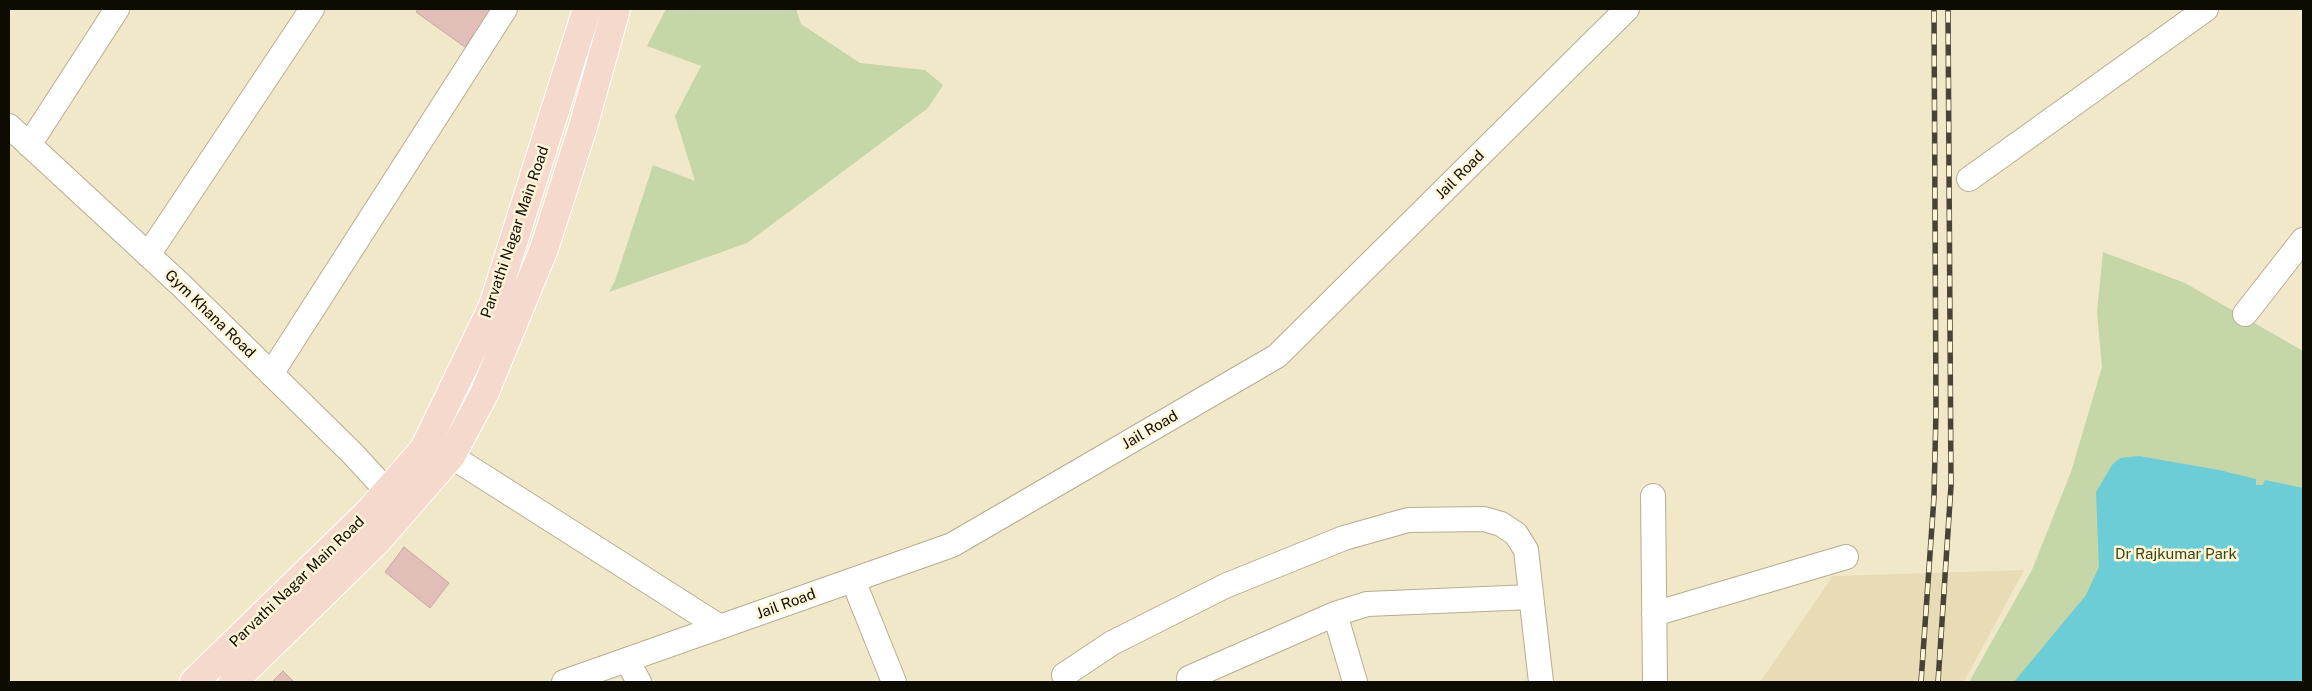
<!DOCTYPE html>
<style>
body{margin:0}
#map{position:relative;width:2312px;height:691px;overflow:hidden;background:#f1e8ca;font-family:"Public Sans",sans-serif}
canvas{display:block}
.frame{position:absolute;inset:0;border:10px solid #0e0b03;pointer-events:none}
</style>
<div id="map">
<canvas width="2312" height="691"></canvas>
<div class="frame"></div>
</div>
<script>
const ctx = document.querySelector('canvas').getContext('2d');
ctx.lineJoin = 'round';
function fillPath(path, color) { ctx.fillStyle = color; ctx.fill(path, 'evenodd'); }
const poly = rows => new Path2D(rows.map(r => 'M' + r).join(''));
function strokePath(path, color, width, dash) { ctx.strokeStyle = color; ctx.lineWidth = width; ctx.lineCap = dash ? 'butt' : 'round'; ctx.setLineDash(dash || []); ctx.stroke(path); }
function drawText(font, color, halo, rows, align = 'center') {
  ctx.font = font + ' "Public Sans",sans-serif'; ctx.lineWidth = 5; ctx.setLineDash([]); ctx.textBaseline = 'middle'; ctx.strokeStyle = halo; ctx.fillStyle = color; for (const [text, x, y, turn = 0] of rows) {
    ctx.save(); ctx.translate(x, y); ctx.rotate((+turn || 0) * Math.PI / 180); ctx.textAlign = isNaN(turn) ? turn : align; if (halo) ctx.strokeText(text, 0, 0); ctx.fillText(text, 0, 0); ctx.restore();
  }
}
fillPath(poly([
 [2024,570,1964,682,1760,682,1833,576]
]), '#e8dcb7');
fillPath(poly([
 [666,9,796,9,801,24,860,63,925,70,943,85,928,108,747,243,609,292,615,281,653,165,695,181,675,116,701,66,647,46],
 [2103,252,2185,283,2303,351,2303,682,1969,682,2032,570,2071,472,2102,367,2097,312]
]), '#c5d6a8');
fillPath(poly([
 [2139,456,2219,470,2256,479,2256,485,2263,485,2265,480,2303,488,2303,682,2014,682,2086,595,2099,567,2096,492,2112,465,2120,458]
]), '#6dcdd6');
const building = poly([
 [418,9,493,9,465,47,416,12,418,9],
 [404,547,449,583,430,608,385,572,404,547],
 [283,671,294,682,272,682,283,671]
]);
fillPath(building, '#e1bfb8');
strokePath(building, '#c7a69f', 1);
const minor = poly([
 [9,126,182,286,353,454,387,491,402,502],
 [29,145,117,9],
 [1969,179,2206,9],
 [148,255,312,9],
 [2245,314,2303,240],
 [271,374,505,9],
 [451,456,720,627],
 [1653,496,1655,682],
 [853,580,894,682],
 [1335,614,1355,682],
 [1654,614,1846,557],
 [627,660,639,682],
 [1064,675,1112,643,1225,586,1344,538,1408,520,1484,519,1501,524,1516,534,1526,550,1541,682],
 [1189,678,1335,614,1367,604,1531,597],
 [564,682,952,545,1277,356,1627,9]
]);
const major = poly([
 [194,682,369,512,424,449,493,306,587,9],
 [233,682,377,541,451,456,484,394,544,249,583,127,616,9]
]);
strokePath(minor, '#b6ad91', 26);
strokePath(major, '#fff', 30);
strokePath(minor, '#fff', 24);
strokePath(major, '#f5d9cd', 28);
const rail = poly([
 [1921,682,1934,497,1936,411,1934,9],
 [1938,682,1951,486,1948,9]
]);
strokePath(rail, '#484336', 5.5);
strokePath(rail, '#fef5d7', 4, [11]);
drawText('15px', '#0e0b03', '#fef5d7', [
 ["Jail Road",1460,175,-45],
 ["Parvathi Nagar Main Road",515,232,-71],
 ["Gym Khana Road",210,314,44],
 ["Jail Road",1150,430,-30],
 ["Parvathi Nagar Main Road",297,582,-44],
 ["Jail Road",786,604,-20]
]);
drawText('15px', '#3b4919', '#fef5d7', [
 ["Dr Rajkumar Park",2176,554]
]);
</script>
